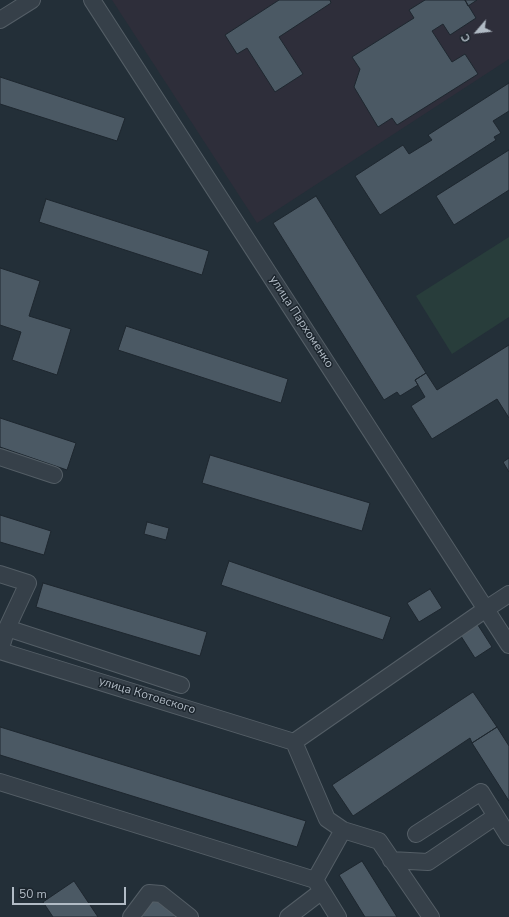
<!DOCTYPE html>
<meta charset="utf-8">
<style>
body{margin:0}
#map{position:relative;width:509px;height:917px;overflow:hidden;background:#232f38;font-family:"Nunito Sans",sans-serif}
canvas{display:block}
.north{position:absolute;left:457px;top:12px;width:40px;height:40px;-webkit-text-stroke:3px #1c252d;paint-order:stroke;rotate:242deg;font-size:11px;font-weight:700;line-height:16px;text-align:center;color:#b1bbc5}
.north::after{content:'';display:block;margin:auto;width:14px;height:18px;background:#b1bbc5;clip-path:polygon(50% 0,100% 100%,50% 72%,0 100%)}
.scale{position:absolute;left:12px;top:887px;width:114px;height:18px;box-sizing:border-box;border:2px solid #b1bbc5;border-top:0;padding-left:5px;font-size:12px;line-height:14px;white-space:nowrap;color:#b1bbc5;-webkit-text-stroke:3px #1c252d;paint-order:stroke}
</style>
<div id="map">
<canvas width="509" height="917"></canvas>
<div class="north">С</div>
<div class="scale">50 m</div>
</div>
<script>
const ctx = document.querySelector('canvas').getContext('2d');
ctx.lineJoin = 'round';
function fillPath(path, color) { ctx.fillStyle = color; ctx.fill(path, 'evenodd'); }
const poly = rows => new Path2D(rows.map(r => 'M' + r).join(''));
function strokePath(path, color, width, dash) { ctx.strokeStyle = color; ctx.lineWidth = width; ctx.lineCap = dash ? 'butt' : 'round'; ctx.setLineDash(dash || []); ctx.stroke(path); }
function drawText(font, color, halo, rows, align = 'center') {
  ctx.font = font + ' "Nunito Sans",sans-serif'; ctx.lineWidth = 3; ctx.setLineDash([]); ctx.textBaseline = 'middle'; ctx.strokeStyle = halo; ctx.fillStyle = color; for (const [text, x, y, turn = 0] of rows) {
    ctx.save(); ctx.translate(x, y); ctx.rotate((+turn || 0) * Math.PI / 180); ctx.textAlign = isNaN(turn) ? turn : align; if (halo) ctx.strokeText(text, 0, 0); ctx.fillText(text, 0, 0); ctx.restore();
  }
}
fillPath(poly([
 [112,0,509,0,509,59,257,223]
]), '#2e2e3a');
fillPath(poly([
 [509,237,509,317,452,354,416,296]
]), '#283d3b');
const building = poly([
 [279,0,330,0,331,3,279,37,303,74,275,92,247,48,237,54,225,35,279,0],
 [425,0,465,0,476,18,450,35,443,24,432,31,452,62,465,54,478,74,397,125,392,118,378,127,354,87,360,69,352,57,414,18,409,10,425,0],
 [465,0,477,0,468,6,465,0],
 [0,77,125,118,117,141,0,104,0,77],
 [509,83,509,111,493,121,501,133,494,137,496,140,380,215,355,176,403,145,409,154,432,140,428,135,509,83],
 [509,150,509,190,454,225,436,196,509,150],
 [316,196,426,373,415,380,418,385,400,396,397,392,384,400,273,223,316,196],
 [46,199,209,251,202,275,39,222,46,199],
 [0,268,40,281,29,316,71,329,57,375,12,360,21,332,0,325,0,268],
 [126,326,288,379,281,403,118,350,126,326],
 [509,345,509,418,497,399,432,439,411,406,425,397,415,380,426,373,437,390,509,345],
 [0,418,76,443,67,470,0,447,0,418],
 [210,455,370,503,362,531,202,483,210,455],
 [509,458,509,472,503,462,509,458],
 [0,515,51,531,44,555,0,542,0,515],
 [147,522,169,528,166,540,144,534,147,522],
 [229,561,391,617,383,640,221,585,229,561],
 [43,583,207,632,200,656,36,607,43,583],
 [430,589,442,608,419,622,407,603,430,589],
 [476,622,492,647,475,658,459,633,476,622],
 [473,692,497,727,472,743,470,738,353,816,332,785,473,692],
 [0,727,306,821,297,847,0,755,0,727],
 [497,727,509,746,509,801,472,743,497,727],
 [362,861,397,917,365,917,339,875,362,861],
 [74,881,98,917,53,917,43,902,74,881],
 [156,895,183,917,137,917,156,895]
]);
fillPath(building, '#4b5964');
strokePath(building, '#1e272f', 1);
const minor = poly([
 [92,0,509,645],
 [0,20,32,0],
 [0,457,54,475],
 [0,574,28,583,7,628],
 [181,685,7,628,0,651,294,742],
 [294,742,486,609,509,594],
 [294,742,327,819,343,830,379,841,431,917],
 [0,782,315,880],
 [416,834,481,792,509,837],
 [391,860,428,862,496,816],
 [322,891,338,917],
 [131,917,149,893,161,894,190,917],
 [288,917,322,891,315,880,343,830]
]);
strokePath(minor, '#545e66', 18);
strokePath(minor, '#364049', 16);
drawText('12px', '#b1bbc5', '#1c252d', [
 ["улица Пархоменко",301,322,57],
 ["улица Котовского",147,696,17]
]);
</script>
